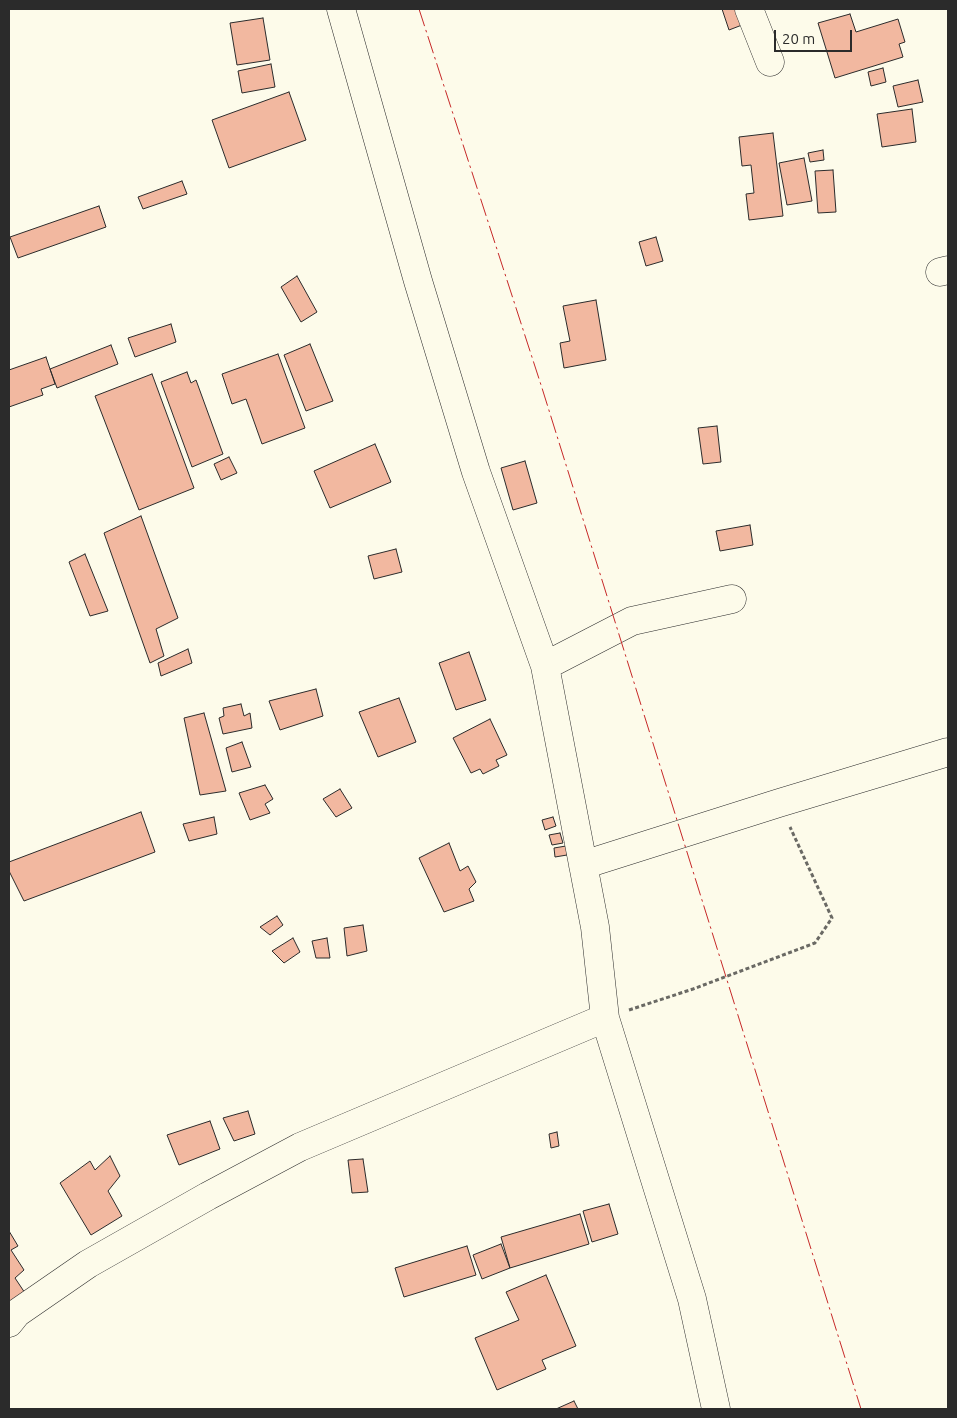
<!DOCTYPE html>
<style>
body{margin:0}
#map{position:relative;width:957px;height:1418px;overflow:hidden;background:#fdfbea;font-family:Ubuntu,sans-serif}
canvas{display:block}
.frame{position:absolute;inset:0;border:10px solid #2b2b2b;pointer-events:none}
.scale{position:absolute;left:774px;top:30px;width:78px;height:22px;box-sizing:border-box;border:2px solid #2b2b2b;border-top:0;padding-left:6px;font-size:15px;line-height:18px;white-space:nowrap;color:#2b2b2b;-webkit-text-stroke:4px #fdfbea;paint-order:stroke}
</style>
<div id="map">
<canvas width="957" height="1418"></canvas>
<div class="frame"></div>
<div class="scale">20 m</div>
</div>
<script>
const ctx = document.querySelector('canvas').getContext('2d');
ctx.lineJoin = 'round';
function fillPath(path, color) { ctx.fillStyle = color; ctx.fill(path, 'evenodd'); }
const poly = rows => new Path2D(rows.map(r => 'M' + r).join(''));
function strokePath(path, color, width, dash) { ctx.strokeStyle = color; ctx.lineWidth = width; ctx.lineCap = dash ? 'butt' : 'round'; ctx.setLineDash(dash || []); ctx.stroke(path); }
const building = poly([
 [722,9,736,9,742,25,729,30,722,9],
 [850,14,856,32,898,19,905,42,899,44,903,57,835,78,818,23,850,14],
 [263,18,270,60,237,65,230,23,263,18],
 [271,64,275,87,242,93,238,71,271,64],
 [883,68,886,82,871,86,868,72,883,68],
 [918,80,923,102,898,107,893,86,918,80],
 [289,92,306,140,229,168,212,120,289,92],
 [912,109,916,142,882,147,877,114,912,109],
 [773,133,783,216,749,220,746,194,754,193,751,165,742,166,739,137,773,133],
 [823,150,824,160,810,162,808,153,823,150],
 [804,158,812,201,787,205,779,163,804,158],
 [833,170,836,212,818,213,815,171,833,170],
 [182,181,187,194,143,209,138,197,182,181],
 [99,206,106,227,18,258,10,237,99,206],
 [656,237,663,261,646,266,639,242,656,237],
 [297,276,317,312,301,322,281,287,297,276],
 [596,300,606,360,564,368,560,343,570,341,563,306,596,300],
 [171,324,176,342,135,357,128,338,171,324],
 [310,344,333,401,306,411,284,355,310,344],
 [111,345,118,364,57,388,50,369,111,345],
 [278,354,305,428,262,444,246,399,232,404,222,374,278,354],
 [46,357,55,384,41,389,43,395,9,407,9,370,46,357],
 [187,372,191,383,196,380,223,454,192,467,161,382,187,372],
 [152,374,194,488,139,510,95,396,152,374],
 [717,426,721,462,703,464,698,428,717,426],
 [375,444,391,482,330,508,314,471,375,444],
 [229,457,237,473,221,480,214,464,229,457],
 [525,461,537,503,513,510,501,468,525,461],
 [141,516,178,618,156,629,164,656,150,663,104,533,141,516],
 [750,525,753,545,720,551,716,531,750,525],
 [396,549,402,572,374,579,368,556,396,549],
 [85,554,108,611,90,616,69,562,85,554],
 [188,649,192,663,161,676,158,663,188,649],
 [469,652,486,700,456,710,439,663,469,652],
 [316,689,323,716,280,730,269,701,316,689],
 [399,698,416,742,378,757,359,712,399,698],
 [241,704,244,716,250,713,252,728,223,734,219,718,224,716,223,708,241,704],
 [204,713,226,791,200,795,184,718,204,713],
 [490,719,507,755,496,760,499,766,483,774,480,769,471,773,453,738,490,719],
 [242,742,251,767,232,772,226,748,242,742],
 [265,785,273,799,265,804,270,813,250,820,239,793,265,785],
 [340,789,352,808,336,817,323,799,340,789],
 [141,812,155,852,24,901,9,871,9,862,141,812],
 [214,817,217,834,189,841,183,824,214,817],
 [553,817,556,826,545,830,542,820,553,817],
 [560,833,563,843,552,845,549,835,560,833],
 [449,843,460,871,468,866,476,882,469,889,474,901,444,912,419,858,449,843],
 [566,846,567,855,555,857,554,848,566,846],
 [277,916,283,925,270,935,260,927,277,916],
 [363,925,367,951,347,956,344,928,363,925],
 [293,938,300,952,284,963,272,951,293,938],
 [327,938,330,958,316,958,312,941,327,938],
 [248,1111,255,1134,234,1141,223,1118,248,1111],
 [210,1121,220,1149,179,1165,167,1135,210,1121],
 [557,1132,559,1146,551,1148,549,1134,557,1132],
 [110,1156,120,1176,108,1191,122,1216,91,1235,60,1183,90,1161,95,1170,110,1156],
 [363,1159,368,1192,352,1193,348,1160,363,1159],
 [609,1204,618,1234,592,1242,583,1211,609,1204],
 [580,1214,589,1244,510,1268,501,1237,580,1214],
 [9,1231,18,1246,11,1250,24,1270,15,1278,25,1293,9,1306,9,1231],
 [501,1244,510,1268,482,1279,473,1255,501,1244],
 [467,1246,476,1275,404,1297,395,1268,467,1246],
 [546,1275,576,1346,542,1360,546,1369,497,1390,475,1338,519,1320,506,1292,546,1275],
 [574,1401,578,1409,556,1409,574,1401]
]);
fillPath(building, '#f2b8a0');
strokePath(building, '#2b2b2b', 1);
const minor = poly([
 [341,9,418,281,476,472,545,666,595,927,605,1018,692,1299,716,1409],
 [749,9,770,62],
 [940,272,948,270],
 [545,666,632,621,732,599],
 [583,865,779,803,948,752],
 [9,1323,17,1313,88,1264,208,1196,300,1147,605,1018]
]);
strokePath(minor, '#2b2b2b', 29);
strokePath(poly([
 [629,1010,693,989,815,943,832,918,790,827]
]), '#6a6964', 3, [4, 2.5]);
strokePath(minor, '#fdfbea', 28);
strokePath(poly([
 [419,9,542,388,861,1409]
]), '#c62828', 1, [18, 4, 2.5, 4]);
</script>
